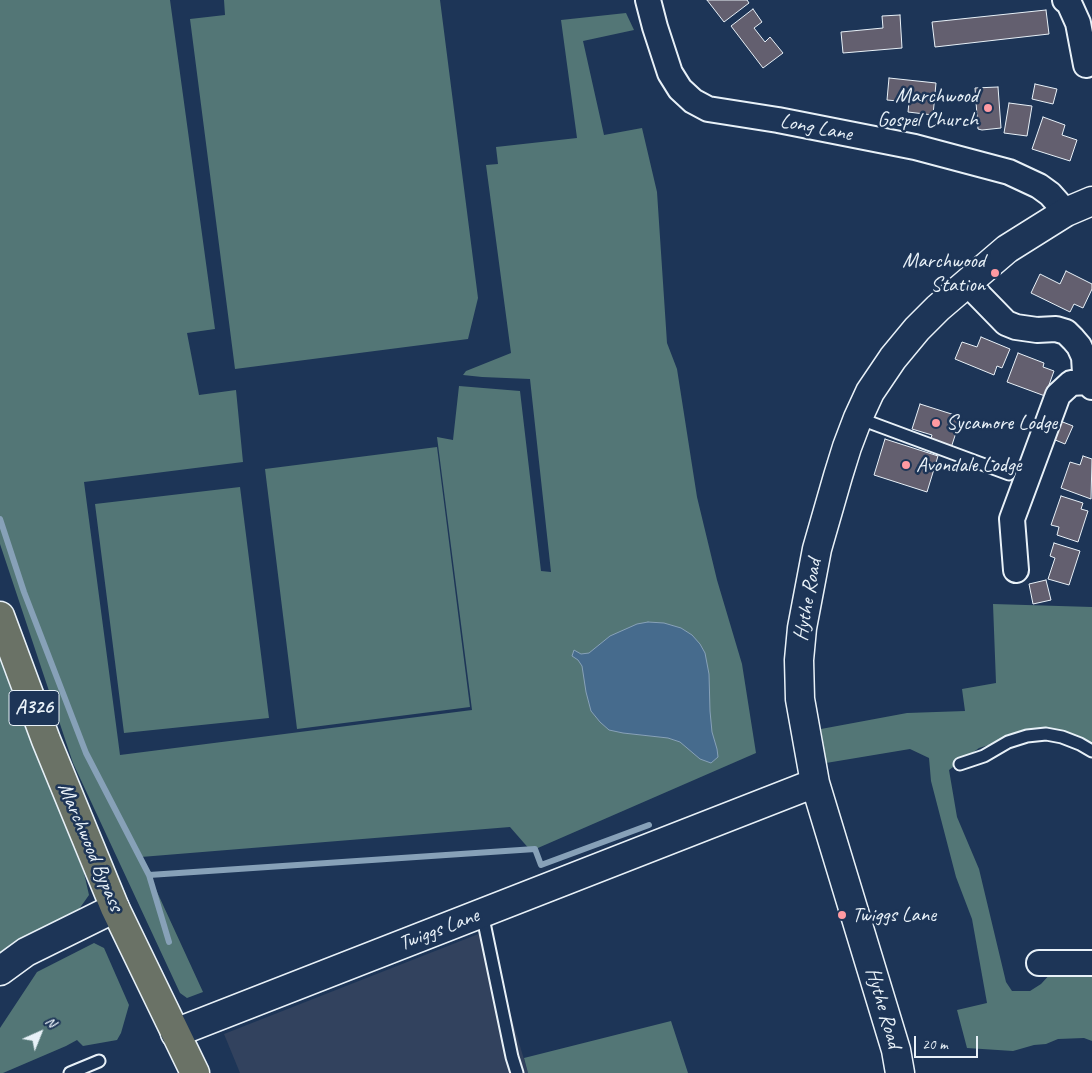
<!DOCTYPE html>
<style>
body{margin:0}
#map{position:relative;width:1092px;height:1073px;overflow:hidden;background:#1d3557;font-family:Caveat,sans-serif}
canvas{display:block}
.north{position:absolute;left:15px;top:1008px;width:50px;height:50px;-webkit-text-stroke:4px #1d3557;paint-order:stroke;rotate:44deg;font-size:14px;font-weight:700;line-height:20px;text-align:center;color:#e8f1f8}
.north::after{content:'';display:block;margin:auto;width:18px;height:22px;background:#e8f1f8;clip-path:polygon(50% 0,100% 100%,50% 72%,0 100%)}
.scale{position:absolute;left:914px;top:1036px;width:64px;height:22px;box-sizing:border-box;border:2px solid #e8f1f8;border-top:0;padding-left:6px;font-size:15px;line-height:18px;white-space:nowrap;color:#e8f1f8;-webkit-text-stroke:4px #1d3557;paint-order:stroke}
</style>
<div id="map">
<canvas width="1092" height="1073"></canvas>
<div class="north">N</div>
<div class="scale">20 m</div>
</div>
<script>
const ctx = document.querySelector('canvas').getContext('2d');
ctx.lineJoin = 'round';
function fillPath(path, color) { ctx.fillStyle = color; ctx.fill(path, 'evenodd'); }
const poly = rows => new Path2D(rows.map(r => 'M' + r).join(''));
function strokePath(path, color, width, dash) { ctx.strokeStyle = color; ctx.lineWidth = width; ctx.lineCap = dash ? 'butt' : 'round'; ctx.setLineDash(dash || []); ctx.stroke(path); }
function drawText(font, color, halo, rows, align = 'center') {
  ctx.font = font + ' Caveat,sans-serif'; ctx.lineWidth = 5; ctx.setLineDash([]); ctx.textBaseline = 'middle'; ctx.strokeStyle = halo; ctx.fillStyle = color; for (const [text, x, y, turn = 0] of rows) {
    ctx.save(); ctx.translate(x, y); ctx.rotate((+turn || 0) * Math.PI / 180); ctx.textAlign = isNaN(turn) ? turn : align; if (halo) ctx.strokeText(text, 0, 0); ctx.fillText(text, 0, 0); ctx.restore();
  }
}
fillPath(poly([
 [486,931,528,1073,240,1073,224,1034]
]), '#32425e');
fillPath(poly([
 [0,0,170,0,215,329,187,333,199,395,236,390,243,462,84,482,120,755,472,710,437,437,453,440,459,386,520,391,541,571,551,572,530,379,482,377,463,375,466,371,511,353,486,165,498,164,496,147,577,138,561,20,626,13,634,30,583,41,604,135,642,128,657,192,667,343,677,369,697,497,717,580,742,664,756,753,531,851,510,827,141,857,203,992,187,998,180,993,73,763,0,544],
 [224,0,440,0,478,298,468,339,235,369,190,19,225,15],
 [437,447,470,707,297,729,265,469],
 [240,487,269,718,124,733,95,504],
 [993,604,1092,607,1092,749,1031,732,979,748,949,770,957,817,979,869,1006,982,1012,991,1030,991,1041,984,1053,971,1092,973,1092,1041,1084,1038,1058,1039,1046,1044,1034,1045,1013,1051,967,1048,957,1010,987,1003,972,919,956,877,931,781,929,758,910,749,826,763,821,729,907,713,965,711,962,689,996,683],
 [0,655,14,699,84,873,89,895,77,912,0,959],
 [94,943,104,948,129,1005,121,1033,117,1040,83,1046,77,1040,66,1046,3,1073,0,1073,0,1028,37,972],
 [671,1021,688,1073,528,1073,524,1058]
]), '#537676');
const water = poly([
 [648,622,664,623,681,628,692,635,700,644,705,653,709,674,710,711,712,732,717,749,718,757,711,763,700,759,680,742,668,738,623,733,609,730,600,722,591,711,586,692,582,666,578,660,572,656,574,650,581,654,589,653,610,636,637,624,648,622]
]);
fillPath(water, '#466b8d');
strokePath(water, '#87a1b8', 1);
strokePath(poly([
 [0,519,24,592,86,753,149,875,169,942],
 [149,875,535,849,541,865,649,825]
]), '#87a1b8', 6);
const building = poly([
 [707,0,747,0,749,3,724,22,707,0],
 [753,9,762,22,754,28,765,42,770,37,783,53,763,68,731,26,753,9],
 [1046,10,1049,34,935,47,932,22,1046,10],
 [900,15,902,48,843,53,841,32,883,28,882,16,900,15],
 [889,78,936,83,933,115,908,112,909,102,887,100,889,78],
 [1035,84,1057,89,1053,104,1032,99,1035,84],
 [998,87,1001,128,982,130,978,129,975,88,998,87],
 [1009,103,1032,106,1027,136,1004,133,1009,103],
 [1043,117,1065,125,1062,135,1077,140,1070,161,1032,149,1043,117],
 [1066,271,1092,284,1092,289,1083,308,1074,304,1070,312,1031,293,1040,274,1060,284,1066,271],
 [981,337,1010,349,1002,368,997,366,994,375,955,359,962,342,977,347,981,337],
 [1018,353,1044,363,1043,367,1054,371,1045,396,1007,382,1018,353],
 [920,404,961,417,951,448,930,441,932,435,912,429,920,404],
 [1055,419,1073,426,1065,444,1048,437,1055,419],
 [885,439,938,456,927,492,874,475,885,439],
 [1083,456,1092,459,1091,499,1061,488,1070,462,1080,465,1083,456],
 [1061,496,1083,503,1081,509,1088,511,1078,542,1057,535,1059,527,1051,525,1061,496],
 [1054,543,1080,551,1069,585,1048,579,1055,558,1050,556,1054,543],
 [1046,580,1051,600,1033,604,1029,584,1046,580]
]);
fillPath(building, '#635f6f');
strokePath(building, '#e8f1f8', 1);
const service = poly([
 [858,418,1009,474],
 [960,764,984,756,1008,742,1027,736,1046,734,1062,737,1080,744,1092,751],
 [482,913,512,1057,517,1073],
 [70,1073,99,1061]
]);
const minor = poly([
 [648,0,655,27,670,73,680,89,693,101,708,109,778,120,915,147,1009,172,1039,186,1050,194,1066,212],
 [1065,0,1069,3,1078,23,1086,65],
 [967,283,1006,323,1016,327,1037,330,1056,329,1066,332,1073,339,1079,346,1084,357,1085,373,1087,382,1092,387],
 [1016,570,1012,519,1058,395,1071,383,1087,382],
 [1039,963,1092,963]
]);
const tertiary = poly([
 [0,971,26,952,115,908],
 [175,1033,815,783],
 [900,1073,896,1050,815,783,800,699,799,660,802,628,817,549,838,476,847,447,858,418,870,392,893,358,917,329,938,308,1007,249,1066,212,1092,201]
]);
const primary = poly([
 [0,616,46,740,115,908,195,1073]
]);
strokePath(service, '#e8f1f8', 15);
strokePath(minor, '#e8f1f8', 28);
strokePath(tertiary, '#e8f1f8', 31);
strokePath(primary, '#e8f1f8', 31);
strokePath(service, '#1d3557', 11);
strokePath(minor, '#1d3557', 24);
strokePath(tertiary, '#1d3557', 28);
strokePath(primary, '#6a7266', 28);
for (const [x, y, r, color] of [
 [988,108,5,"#ff9aa2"],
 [995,273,5,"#ff9aa2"],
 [936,423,5,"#ff9aa2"],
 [906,465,5,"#ff9aa2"],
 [842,915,5,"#ff9aa2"]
]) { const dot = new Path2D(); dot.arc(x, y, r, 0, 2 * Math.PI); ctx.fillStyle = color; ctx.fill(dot); strokePath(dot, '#1d3557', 2); }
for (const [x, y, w] of [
 [34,708,50]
]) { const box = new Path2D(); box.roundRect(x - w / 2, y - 17.5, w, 35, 4); ctx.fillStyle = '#1d3557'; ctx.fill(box); strokePath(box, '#e8f1f8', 1); }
drawText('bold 20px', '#e8f1f8', null, [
 ["A326",34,708]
]);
drawText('21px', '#e8f1f8', '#1d3557', [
 ["Marchwood",978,96,"right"],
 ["Gospel Church",978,120,"right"],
 ["Marchwood",985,261,"right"],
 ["Station",985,285,"right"],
 ["Sycamore Lodge",946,423],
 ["Avondale Lodge",916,465],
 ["Twiggs Lane",852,915]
], 'left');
drawText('21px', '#e8f1f8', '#1d3557', [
 ["Long Lane",816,128,11],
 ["Hythe Road",808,600,-80],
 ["Marchwood Bypass",90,847,67],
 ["Twiggs Lane",439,930,-21],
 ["Hythe Road",883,1008,74]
]);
</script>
